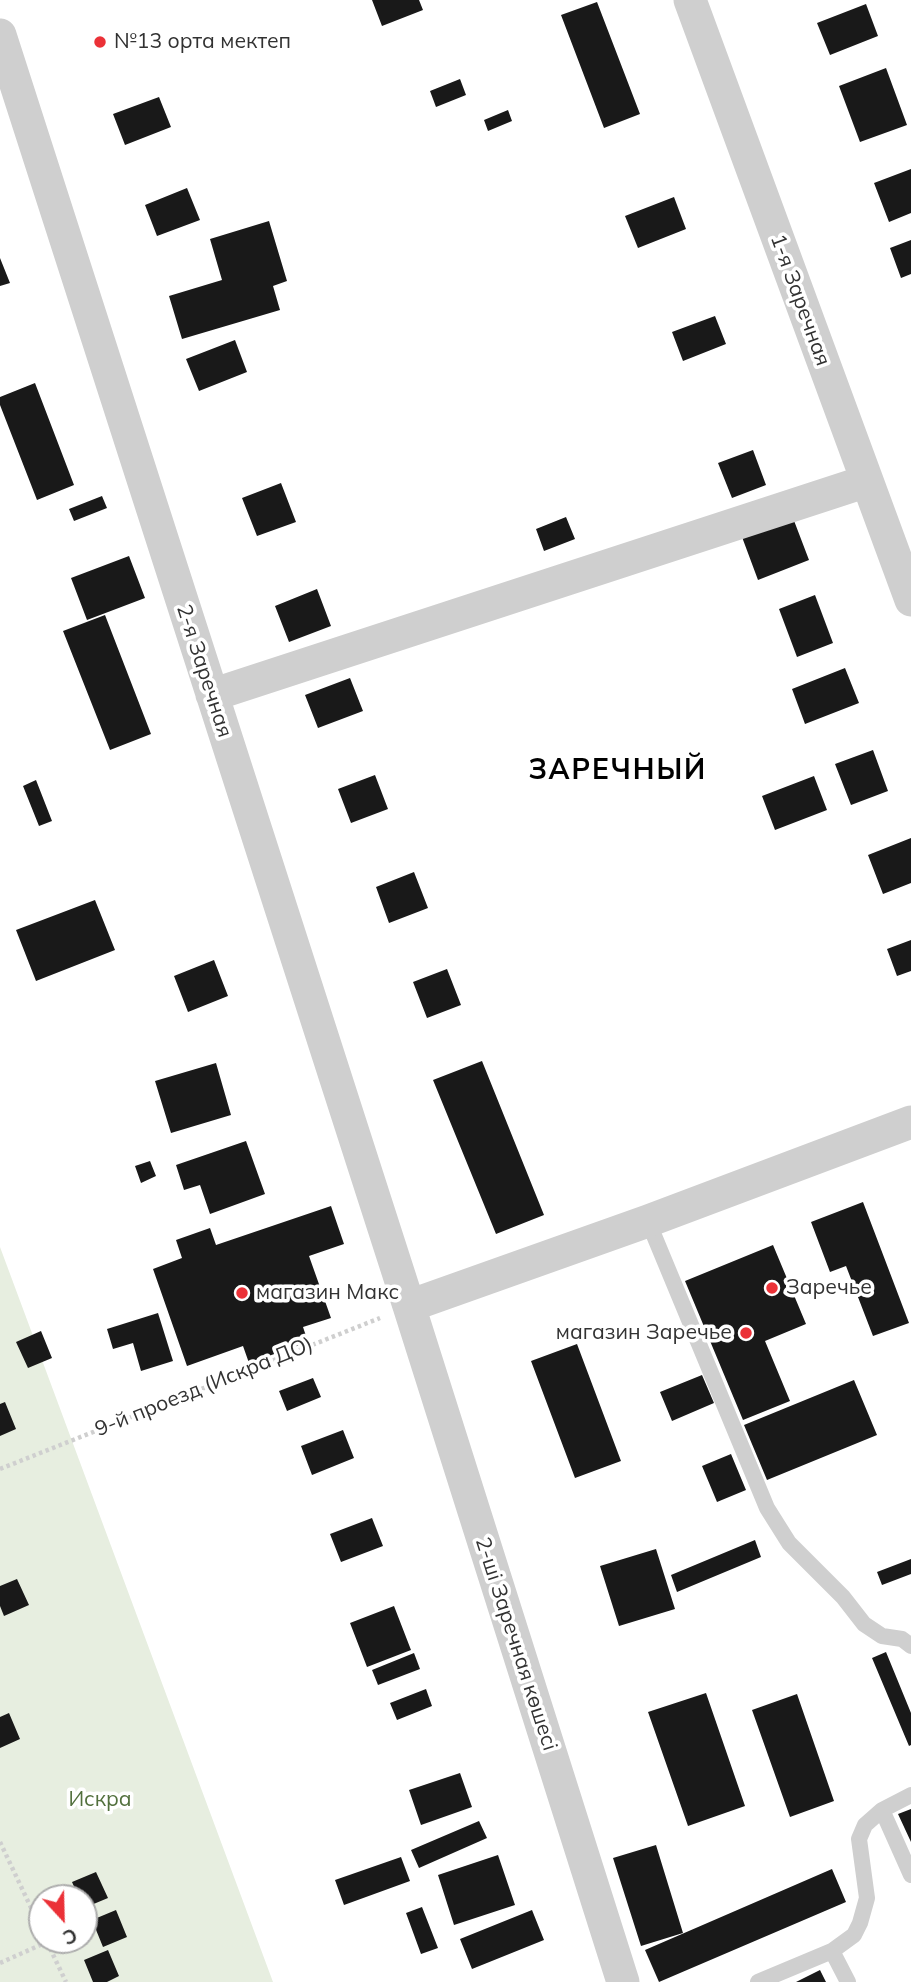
<!DOCTYPE html>
<meta charset="utf-8">
<style>
body{margin:0}
#map{position:relative;width:911px;height:1982px;overflow:hidden;background:#fff;font-family:Mulish,sans-serif}
canvas{display:block}
.north{position:absolute;left:28px;top:1884px;width:70px;height:70px;box-sizing:border-box;background:#fff;border:2px solid #adadad;border-radius:50%;rotate:158deg;font-size:19px;font-weight:700;line-height:28px;text-align:center;color:#323232}
.north::after{content:'';display:block;margin:auto;width:24px;height:32px;background:#eb3137;clip-path:polygon(50% 0,100% 100%,50% 72%,0 100%)}
</style>
<div id="map">
<canvas width="911" height="1982"></canvas>
<div class="north">С</div>
</div>
<script>
const ctx = document.querySelector('canvas').getContext('2d');
ctx.lineJoin = 'round';
function fillPath(path, color) { ctx.fillStyle = color; ctx.fill(path, 'evenodd'); }
const poly = rows => new Path2D(rows.map(r => 'M' + r).join(''));
function strokePath(path, color, width, dash) { ctx.strokeStyle = color; ctx.lineWidth = width; ctx.lineCap = dash ? 'butt' : 'round'; ctx.setLineDash(dash || []); ctx.stroke(path); }
function drawText(font, color, halo, rows, align = 'center') {
  ctx.font = font + ' Mulish,sans-serif'; ctx.lineWidth = 7; ctx.setLineDash([]); ctx.textBaseline = 'middle'; ctx.strokeStyle = halo; ctx.fillStyle = color; for (const [text, x, y, turn = 0] of rows) {
    ctx.save(); ctx.translate(x, y); ctx.rotate((+turn || 0) * Math.PI / 180); ctx.textAlign = isNaN(turn) ? turn : align; if (halo) ctx.strokeText(text, 0, 0); ctx.fillText(text, 0, 0); ctx.restore();
  }
}
fillPath(poly([
 [0,1247,273,1982,0,1982],
 [42,1898,84,1898,84,1940,42,1940]
]), '#e7eee0');
fillPath(poly([
 [372,0,419,0,423,10,382,26],
 [597,2,640,114,604,128,561,15],
 [866,4,878,36,830,55,817,23],
 [886,68,907,125,860,142,839,86],
 [460,79,466,95,436,107,430,91],
 [159,97,171,127,125,145,113,114],
 [508,110,512,121,488,131,484,120],
 [911,169,911,213,889,222,874,183],
 [187,188,200,220,157,236,145,205],
 [674,197,686,229,638,248,625,216],
 [269,221,287,281,273,286,280,310,182,339,169,296,222,280,210,239],
 [911,240,911,274,901,278,890,248],
 [0,258,10,283,0,286],
 [715,316,726,344,683,361,672,332],
 [235,340,247,372,199,391,186,359],
 [35,383,74,485,37,500,0,405,0,397],
 [753,450,766,485,732,498,718,463],
 [281,483,296,522,257,536,242,498],
 [102,496,107,508,74,521,69,509],
 [566,517,575,539,544,551,536,529],
 [793,518,809,560,758,580,742,537],
 [129,556,145,598,87,620,71,578],
 [317,589,331,626,289,642,275,606],
 [815,595,833,643,797,657,779,609],
 [105,615,151,734,110,750,63,631],
 [845,668,859,703,805,724,792,689],
 [350,678,363,711,318,728,305,695],
 [873,750,888,791,851,805,835,764],
 [375,775,388,809,351,823,338,789],
 [814,776,827,810,775,830,762,796],
 [36,780,52,821,39,826,23,786],
 [911,838,911,883,883,894,868,855],
 [414,872,428,908,389,923,376,887],
 [95,900,115,950,36,981,16,930],
 [911,940,911,971,897,976,887,949],
 [214,960,228,996,188,1012,174,976],
 [447,969,461,1005,427,1018,413,982],
 [482,1061,544,1215,496,1234,433,1080],
 [216,1063,231,1115,171,1133,155,1081],
 [246,1141,265,1194,210,1214,200,1185,184,1190,176,1165],
 [150,1161,156,1176,141,1183,135,1166],
 [863,1202,909,1323,873,1336,846,1266,830,1272,811,1222],
 [331,1206,344,1244,309,1256,331,1318,303,1327,308,1342,249,1363,243,1346,187,1366,153,1269,182,1258,176,1240,210,1228,216,1245],
 [773,1245,806,1324,765,1341,790,1401,743,1420,685,1281],
 [158,1313,173,1361,141,1371,133,1343,113,1349,107,1329],
 [41,1331,52,1358,28,1368,16,1342],
 [577,1344,621,1461,575,1478,531,1361],
 [702,1375,714,1403,672,1421,660,1392],
 [313,1378,321,1397,287,1411,279,1391],
 [854,1380,877,1435,767,1480,744,1425],
 [5,1402,16,1429,0,1436,0,1404],
 [343,1430,354,1458,312,1475,301,1446],
 [731,1454,746,1490,717,1502,702,1466],
 [372,1518,383,1546,341,1562,330,1534],
 [755,1540,761,1557,677,1592,671,1575],
 [656,1549,675,1609,619,1626,600,1566],
 [911,1559,911,1574,882,1585,877,1572],
 [17,1579,29,1605,4,1616,0,1606,0,1586],
 [394,1606,411,1650,367,1667,350,1623],
 [886,1652,911,1713,911,1745,909,1746,872,1658],
 [414,1653,420,1669,378,1685,372,1670],
 [426,1689,432,1706,397,1720,390,1703],
 [706,1693,745,1806,688,1826,648,1712],
 [797,1694,834,1801,790,1817,752,1710],
 [9,1713,20,1739,0,1748,0,1717],
 [460,1773,472,1807,421,1825,409,1790],
 [911,1809,911,1842,898,1814],
 [479,1821,487,1838,419,1868,411,1850],
 [656,1845,683,1933,641,1946,613,1858],
 [498,1855,515,1905,454,1925,438,1875],
 [401,1857,410,1881,344,1905,335,1880],
 [832,1869,846,1902,659,1982,645,1950],
 [96,1872,108,1898,84,1908,84,1898,79,1898,72,1882],
 [422,1907,438,1948,421,1954,406,1913],
 [116,1910,127,1937,103,1947,92,1920],
 [532,1910,544,1940,472,1969,460,1939],
 [108,1950,119,1976,107,1982,93,1982,84,1960],
 [820,1970,826,1982,796,1982]
]), '#191919');
strokePath(poly([
 [0,1469,380,1318],
 [0,1842,42,1931],
 [47,1942,66,1982],
 [0,1963,47,1942]
]), '#cfcfcf', 4.5, [3.5, 3.5]);
strokePath(poly([
 [648,1221,767,1508,789,1543,843,1597,864,1624,882,1636,902,1639,911,1646],
 [882,1810,911,1875],
 [832,1951,848,1982],
 [758,1982,832,1951,854,1935,860,1923,867,1898,859,1839,865,1825,882,1810,911,1795]
]), '#cfcfcf', 16);
strokePath(poly([
 [690,0,911,600],
 [0,35,409,1306,623,1982],
 [212,695,867,481],
 [409,1306,648,1221,911,1122]
]), '#cfcfcf', 33);
for (const [x, y, r, color] of [
 [100,42,7,"#eb3137"],
 [772,1288,7,"#eb3137"],
 [242,1293,7,"#eb3137"],
 [746,1333,7,"#eb3137"]
]) { const dot = new Path2D(); dot.arc(x, y, r, 0, 2 * Math.PI); ctx.fillStyle = color; ctx.fill(dot); strokePath(dot, '#fff', 2.5); }
drawText('21px', '#323232', '#fff', [
 ["№13 орта мектеп",114,42],
 ["Заречье",786,1288],
 ["магазин Макс",256,1293],
 ["магазин Заречье",732,1333,"right"]
], 'left');
drawText('21px', '#323232', '#fff', [
 ["1-я Заречная",800,300,70],
 ["2-я Заречная",204,671,72],
 ["9-й проезд (Искра ДО)",204,1387,-22],
 ["2-ші Заречная көшесі",516,1644,72]
]);
drawText('21px', '#52703d', '#fff', [
 ["Искра",100,1800]
]);
ctx.letterSpacing = '2px';
drawText('bold 28px', '#000', '#fff', [
 ["ЗАРЕЧНЫЙ",618,771]
]);
ctx.letterSpacing = '0px';
</script>
